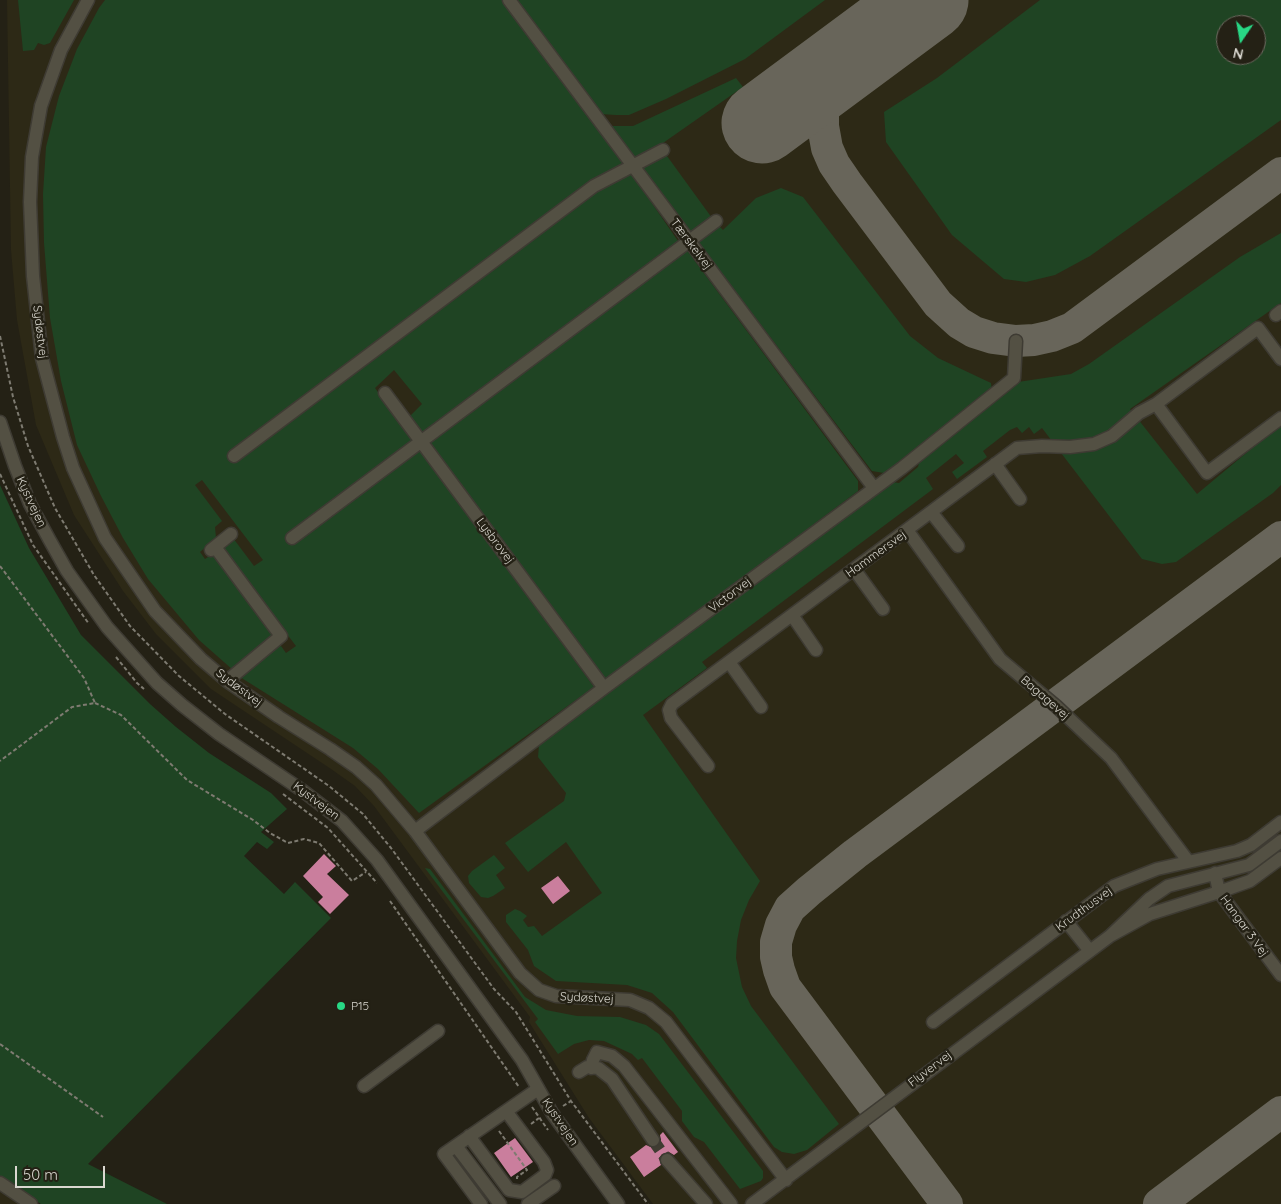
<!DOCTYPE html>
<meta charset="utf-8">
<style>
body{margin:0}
#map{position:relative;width:1281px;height:1204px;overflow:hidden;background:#242115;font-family:Quicksand,sans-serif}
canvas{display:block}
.north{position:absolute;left:1216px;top:15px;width:50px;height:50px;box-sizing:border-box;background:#242115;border:1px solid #6d6a60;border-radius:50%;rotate:192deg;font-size:14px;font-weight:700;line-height:20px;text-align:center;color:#dad8d0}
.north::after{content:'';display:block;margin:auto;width:18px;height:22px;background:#28d885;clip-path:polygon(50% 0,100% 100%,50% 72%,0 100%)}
.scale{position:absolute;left:15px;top:1166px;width:90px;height:22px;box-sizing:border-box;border:2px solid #dad8d0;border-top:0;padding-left:6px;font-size:15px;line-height:18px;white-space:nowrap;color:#dad8d0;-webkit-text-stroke:4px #242115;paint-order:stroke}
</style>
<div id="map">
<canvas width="1281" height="1204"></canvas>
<div class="north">N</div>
<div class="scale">50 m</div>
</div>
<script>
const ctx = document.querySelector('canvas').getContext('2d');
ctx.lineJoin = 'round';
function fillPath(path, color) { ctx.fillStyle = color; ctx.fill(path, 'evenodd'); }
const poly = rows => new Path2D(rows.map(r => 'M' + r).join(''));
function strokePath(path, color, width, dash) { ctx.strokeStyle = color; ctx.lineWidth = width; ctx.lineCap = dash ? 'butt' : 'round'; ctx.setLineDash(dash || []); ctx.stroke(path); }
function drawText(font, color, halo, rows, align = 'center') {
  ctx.font = font + ' Quicksand,sans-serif'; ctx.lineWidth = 5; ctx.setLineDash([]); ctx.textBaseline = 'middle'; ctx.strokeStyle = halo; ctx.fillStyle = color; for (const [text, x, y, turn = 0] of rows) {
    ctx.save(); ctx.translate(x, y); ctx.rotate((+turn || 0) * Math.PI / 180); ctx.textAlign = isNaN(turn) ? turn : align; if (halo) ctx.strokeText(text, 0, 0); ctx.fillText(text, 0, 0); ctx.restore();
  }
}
fillPath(poly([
 [7,0,1281,0,1281,1204,653,1204,589,1118,529,1022,530,1017,374,806,355,786,331,769,211,689,156,634,123,591,74,515,36,425,17,320,11,250],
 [1226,25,1256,25,1256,55,1226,55],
 [0,1189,23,1204,0,1204]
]), '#2d2916');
fillPath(poly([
 [18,0,74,0,50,43,44,45,38,43,34,50,23,51],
 [105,0,503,0,625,165,229,456,235,463,595,192,631,173,678,241,420,435,409,417,422,404,394,370,375,388,594,687,419,813,378,769,353,748,240,677,274,648,281,646,286,653,296,646,221,547,233,538,254,566,263,560,202,480,195,485,222,521,215,527,216,538,200,552,205,559,213,554,274,636,233,670,199,640,148,579,123,538,101,496,77,445,61,381,50,318,44,243,43,194,46,147,59,96,77,49,99,8],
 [514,0,825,0,745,59,666,99,629,115,616,115,600,114],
 [1040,0,1281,0,1281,120,1090,256,1055,275,1026,282,1004,279,952,235,886,142,884,112,937,78],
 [1226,25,1256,25,1256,55,1226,55],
 [736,78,743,87,663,143,634,159,611,126,633,126],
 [667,156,712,218,693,234,643,168],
 [781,188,803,197,910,336,938,358,991,383,992,392,884,473,872,471,698,242,719,226,723,230,756,198],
 [1281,233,1281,303,1130,409,1197,494,1281,424,1281,485,1273,493,1176,562,1162,564,1142,559,1042,428,1034,434,1029,427,1022,433,1017,427,1010,430,983,451,987,457,957,479,952,472,964,463,956,454,926,478,933,489,702,662,707,668,643,715,760,881,749,900,741,920,737,941,736,958,742,987,751,1006,839,1124,807,1150,794,1154,782,1152,774,1147,673,1012,652,993,627,985,556,981,534,966,528,950,506,922,506,915,515,909,520,911,527,916,523,920,528,927,534,926,542,936,602,893,566,842,528,872,505,843,564,801,566,793,538,757,539,745,892,482,899,483,918,467,920,459,1018,382,1071,374,1089,364,1240,257],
 [686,249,858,481,858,491,605,681,427,443],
 [0,485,29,548,81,635,150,704,176,727,209,753,271,793,287,809,261,832,274,842,267,849,257,842,244,856,284,894,295,882,331,918,88,1164,167,1204,41,1204,0,1179],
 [494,855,505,868,496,875,505,888,493,896,488,898,481,897,469,883,468,876,472,871],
 [425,868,430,869,525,997,546,1010,577,1016,620,1017,646,1025,659,1034,763,1171,763,1178,761,1181,740,1189,704,1142,694,1137,682,1121,682,1111,642,1058,638,1060,632,1054,604,1041,589,1040,574,1044,558,1054,535,1022,538,1019]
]), '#1f4423');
strokePath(poly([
 [845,62,829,88,823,107,823,126,827,148,834,164,847,183,938,304,959,323,974,332,993,338,1016,341,1034,340,1052,336,1072,328,1281,173],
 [947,1204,785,987,779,970,776,957,776,942,781,925,790,908,809,891,855,854,1281,537],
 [1159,1204,1281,1112]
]), '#68655a', 32);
strokePath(poly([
 [762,123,928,0]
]), '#68655a', 81);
fillPath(poly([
 [324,854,336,866,327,874,349,895,330,914,318,902,323,897,303,876],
 [558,876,570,891,553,904,541,888],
 [663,1132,678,1152,674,1155,669,1152,662,1154,659,1158,661,1165,644,1177,630,1157,646,1145,653,1148,658,1146,661,1140,660,1135],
 [515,1138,533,1162,511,1177,494,1153]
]), '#ca7e9d');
strokePath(poly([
 [653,1140,667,1160]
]), '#3f3c31', 12, [12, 6]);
const minor = poly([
 [88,0,61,50,41,106,32,157,30,202,33,276,42,358,63,437,73,468,105,538,155,611,201,659,227,681,279,717,330,749,356,767,376,785,415,831,520,973,539,990,556,996,630,1000,649,1008,666,1022,786,1180],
 [509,0,874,488],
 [1276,315,1281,311],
 [1281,359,1258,328,1156,404,1207,473,1281,418],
 [385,393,604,688],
 [0,422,15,466,30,504,49,539,67,571,107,627,157,683,182,705,219,734,303,791,342,821,377,860,522,1060,552,1113,618,1204],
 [234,456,594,186,663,150],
 [995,464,1020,499],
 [931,512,958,546],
 [907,530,1000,659,1056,706,1111,758,1188,861],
 [292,538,716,221],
 [215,547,281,636,227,681],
 [211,550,231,534],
 [854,569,883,609],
 [792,615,816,650],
 [729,662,761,707],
 [708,766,671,718,669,710,672,704,1017,448,1042,446,1070,447,1094,444,1112,436,1139,413,1156,404],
 [415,831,604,688,902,468,1014,378,1016,341],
 [1281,841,1249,865,1168,886,1149,899,1110,936,1150,914,1219,892,1250,881,1281,858],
 [1215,873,1219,892,1281,975],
 [1066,921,1090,951],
 [933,1022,1114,886,1157,869,1237,851,1251,845,1281,822],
 [591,1068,593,1060,597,1052,612,1056,624,1066,731,1204],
 [579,1072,587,1067,598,1068,612,1079,653,1140],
 [364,1086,438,1031],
 [469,1136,509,1190,522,1192,545,1175,547,1170,544,1162,506,1111],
 [456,1146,500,1204],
 [667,1160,706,1204],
 [0,1183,31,1204],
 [481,1204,444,1154,538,1089],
 [528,1204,554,1186],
 [752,1204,1110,936]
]);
strokePath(minor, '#3e3b33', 15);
strokePath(poly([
 [0,336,13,397,28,446,55,508,94,575,130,626,179,676,225,714,329,786,363,814,391,848,494,989,516,1012,571,1101,648,1204],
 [0,474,33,545,89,624],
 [0,566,84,678,95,703,72,707,0,761],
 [116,657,137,683,144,689],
 [95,703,121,715,187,780,253,820,270,833,288,843,304,839,319,843,352,881,366,872],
 [283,794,328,828,377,883],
 [390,901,519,1087],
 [0,1044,103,1117],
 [563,1106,571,1101],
 [532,1107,548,1130],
 [531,1124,539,1118],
 [499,1131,527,1170,517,1177,517,1179]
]), '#7e7b71', 2, [4, 2.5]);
strokePath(minor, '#535043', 12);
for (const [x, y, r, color] of [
 [341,1006,5,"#28d885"]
]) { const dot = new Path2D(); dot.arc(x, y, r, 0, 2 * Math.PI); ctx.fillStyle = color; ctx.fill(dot); strokePath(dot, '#242115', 2); }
drawText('12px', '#dad8d0', '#242115', [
 ["Tærskelvej",691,244,53],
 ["Sydøstvej",40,332,83],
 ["Kystvejen",31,502,65],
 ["Lysbrovej",495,541,53],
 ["Hammersvej",876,554,-36],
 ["Victorvej",730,595,-37],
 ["Sydøstvej",239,688,37],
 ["Bagagevej",1045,698,41],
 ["Kystvejen",316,801,37],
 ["Krudthusvej",1084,909,-36],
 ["Hangar 3 Vej",1244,926,54],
 ["Sydøstvej",587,998,3],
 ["Flyvervej",930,1069,-37],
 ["Kystvejen",560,1122,56]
]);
drawText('12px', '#dad8d0', '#242115', [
 ["P15",351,1006]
], 'left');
</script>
